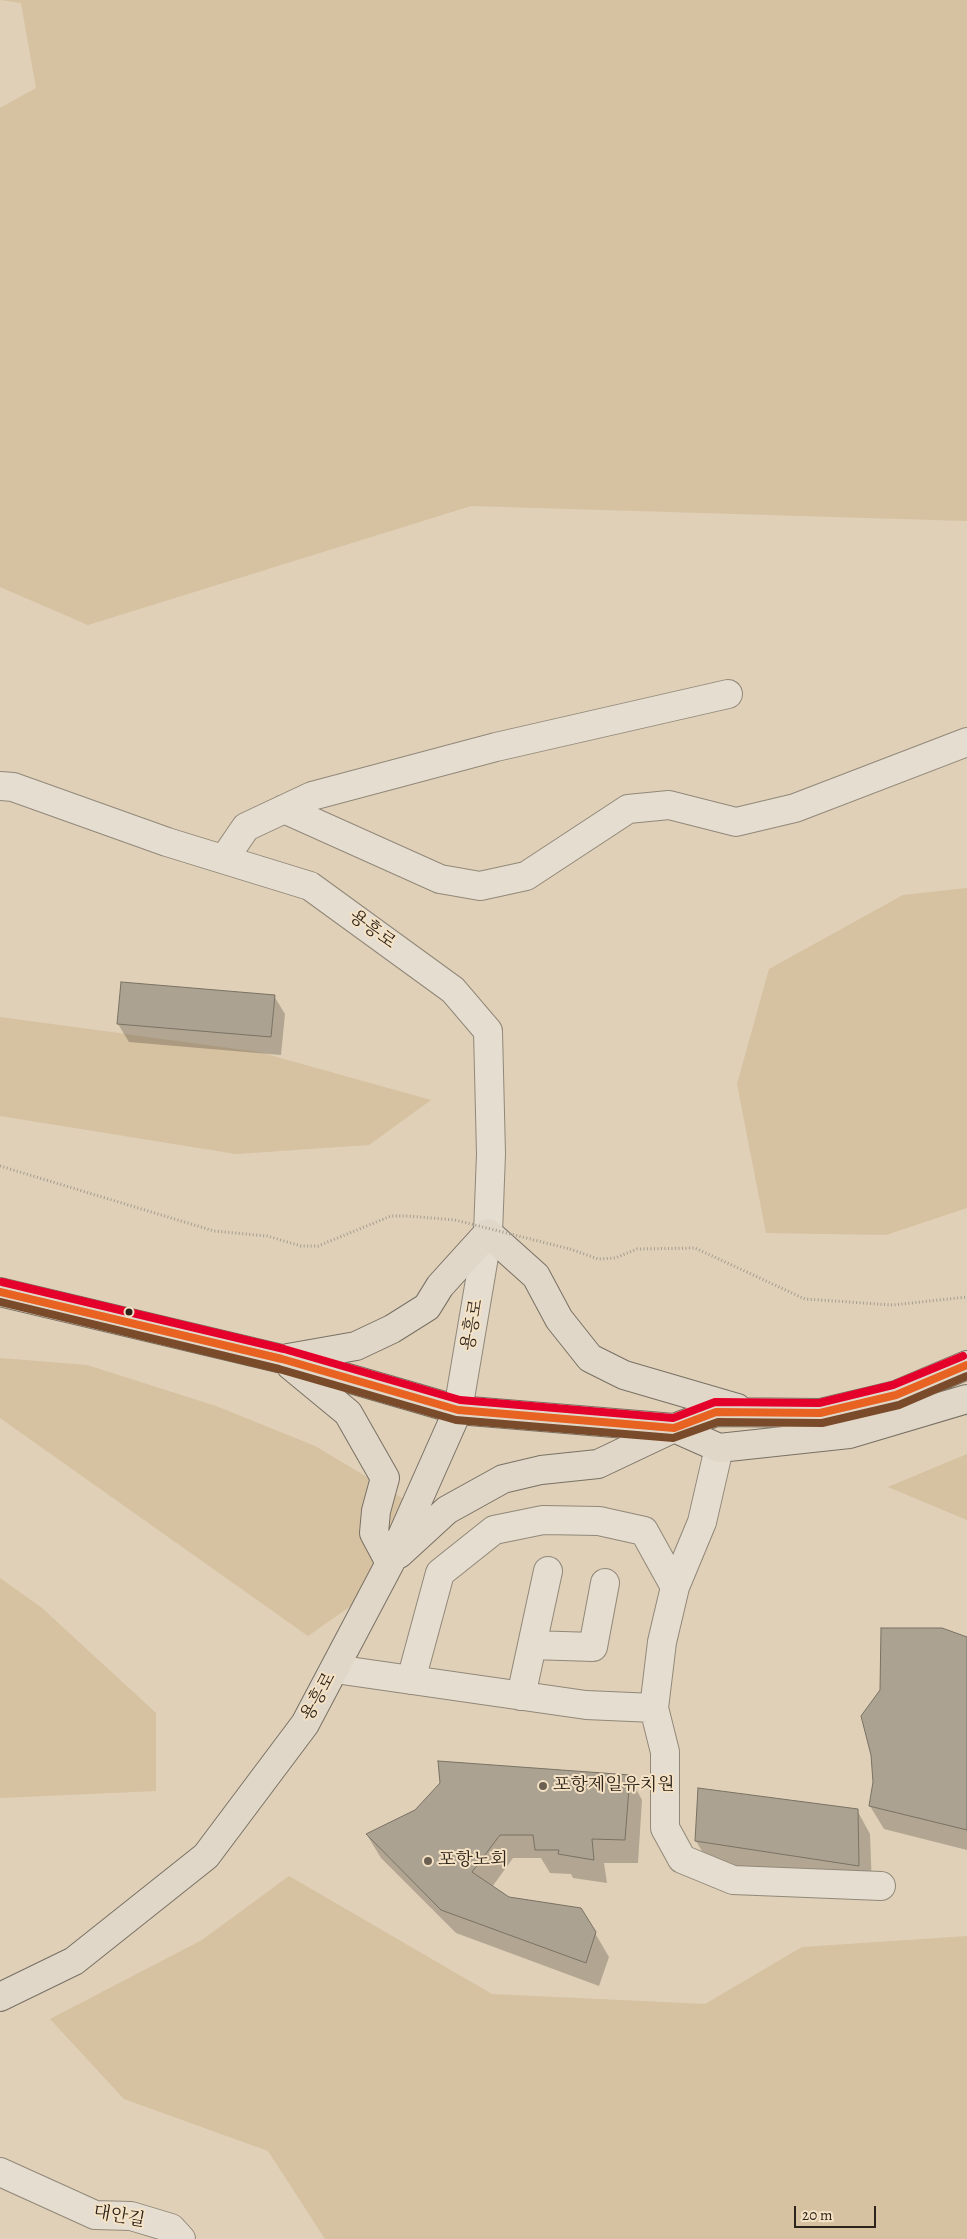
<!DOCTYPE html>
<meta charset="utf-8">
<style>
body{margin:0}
#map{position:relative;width:967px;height:2239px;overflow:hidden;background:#dfd0b7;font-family:Alegreya,serif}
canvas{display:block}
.scale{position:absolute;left:794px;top:2206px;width:82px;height:22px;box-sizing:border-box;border:2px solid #2c231a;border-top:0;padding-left:6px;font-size:15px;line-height:18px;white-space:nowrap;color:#2c231a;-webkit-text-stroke:4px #f5e2c5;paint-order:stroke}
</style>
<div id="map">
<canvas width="967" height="2239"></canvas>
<div class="scale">20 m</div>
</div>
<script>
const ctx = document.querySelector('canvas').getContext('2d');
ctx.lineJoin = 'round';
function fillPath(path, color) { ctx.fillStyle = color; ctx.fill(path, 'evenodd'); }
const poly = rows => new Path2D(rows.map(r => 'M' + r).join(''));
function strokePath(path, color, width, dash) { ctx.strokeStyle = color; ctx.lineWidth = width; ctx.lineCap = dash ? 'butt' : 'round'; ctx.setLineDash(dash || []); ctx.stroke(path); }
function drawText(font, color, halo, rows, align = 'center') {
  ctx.font = font + ' Alegreya,"Noto Serif KR",serif'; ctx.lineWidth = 4; ctx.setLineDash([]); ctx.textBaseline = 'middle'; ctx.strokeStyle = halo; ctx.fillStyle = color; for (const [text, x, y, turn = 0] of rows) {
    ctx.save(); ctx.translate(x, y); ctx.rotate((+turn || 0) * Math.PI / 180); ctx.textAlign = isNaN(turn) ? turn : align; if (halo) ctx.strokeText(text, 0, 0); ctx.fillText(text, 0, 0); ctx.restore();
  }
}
fillPath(poly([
 [0,0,967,0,967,521,471,506,88,625,0,587,0,108,36,88,21,3],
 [967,888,967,1208,886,1235,766,1233,737,1084,769,969,903,895],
 [0,1017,259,1052,431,1100,369,1145,236,1154,0,1116],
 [0,1358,87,1365,216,1406,315,1446,412,1504,382,1584,308,1636,0,1418],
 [967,1454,967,1520,888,1487],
 [0,1578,42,1608,156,1713,156,1791,0,1798],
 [289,1876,492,1994,705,2004,802,1947,967,1936,967,2239,325,2239,268,2151,124,2099,50,2019,202,1940]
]), '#d6c1a0');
fillPath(poly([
 [274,996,285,1014,281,1055,129,1042,118,1024],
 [967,1638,967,1850,884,1829,870,1806],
 [629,1776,642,1800,638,1863,604,1863,607,1883,573,1878,571,1874,550,1873,541,1858,513,1858,492,1887,508,1898,595,1933,609,1957,599,1986,456,1933,381,1858,367,1835],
 [857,1810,870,1834,872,1889,710,1865,696,1841]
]), '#0003');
const building = poly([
 [121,982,275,995,271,1037,117,1024,121,982],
 [881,1628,942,1628,967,1637,967,1830,869,1806,873,1782,871,1755,861,1716,880,1690,881,1628],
 [438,1761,630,1775,625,1840,592,1839,594,1860,558,1854,559,1850,535,1850,533,1835,500,1835,472,1872,509,1897,581,1908,596,1932,586,1963,441,1910,366,1834,415,1810,440,1783,438,1761],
 [698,1788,858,1809,859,1866,695,1841,698,1788]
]);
fillPath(building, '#aca291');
strokePath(building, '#797164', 1);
const minor = poly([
 [0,786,13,787,167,842,310,886,453,990,488,1031,491,1154,488,1233,458,1410],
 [284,809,440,879,480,886,526,876,628,809,669,805,736,822,795,808,967,742],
 [224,859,246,827,312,796,496,747,728,694],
 [675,1587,702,1522,719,1448],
 [532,1645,593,1647,605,1583],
 [335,1669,586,1705,654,1708,662,1642,675,1587,644,1531,599,1521,543,1520,494,1530,440,1573,411,1680],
 [521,1696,548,1571],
 [654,1708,665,1752,665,1828,682,1859,733,1880,881,1886],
 [0,2172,95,2215,131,2216,171,2228,181,2239]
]);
const major = poly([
 [0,1292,282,1359,458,1410,674,1428,719,1448,849,1434,967,1399],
 [288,1358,356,1346,392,1329,427,1307,440,1286,488,1233,536,1276,559,1319,590,1358,624,1375,737,1408],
 [291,1366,348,1413,385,1478,376,1511,374,1533,390,1563],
 [399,1554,447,1510,503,1479,541,1470,598,1464,674,1428,716,1412,820,1413,896,1395,967,1365],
 [0,1997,74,1961,206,1856,305,1724,390,1563,458,1410]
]);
strokePath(minor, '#928879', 30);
strokePath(major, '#797164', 30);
strokePath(poly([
 [0,1166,214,1231,267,1236,301,1246,318,1246,391,1216,408,1216,455,1220],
 [570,1249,598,1259,615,1258,637,1249,695,1248,805,1299,893,1305,967,1297]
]), '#a49d93', 3, [1, 2.5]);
strokePath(minor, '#e4ddd0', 28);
strokePath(major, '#e0d7c9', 28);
strokePath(poly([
 [455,1220,570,1249]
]), '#a49d93', 3, [1, 2.5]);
strokePath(poly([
 [0,1292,282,1359,458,1410,674,1428,716,1412,820,1413,896,1395,967,1365]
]), '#e86222', 8);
strokePath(poly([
 [0,1302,279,1369,456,1420,673,1438,718,1422,822,1423,899,1405,967,1376]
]), '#7a4b2a', 8);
strokePath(poly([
 [2,1282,284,1349,460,1400,673,1418,715,1402,819,1403,893,1385,963,1356]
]), '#e4002b', 8);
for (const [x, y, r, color] of [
 [129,1312,4.5,"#2c231a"],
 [543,1786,5,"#6b6051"],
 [428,1861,5,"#6b6051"]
]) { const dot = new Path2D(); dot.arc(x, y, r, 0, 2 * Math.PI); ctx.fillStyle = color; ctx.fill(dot); strokePath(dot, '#f5e2c5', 2); }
drawText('18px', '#2c231a', '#f5e2c5', [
 ["용흥로",372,930,36],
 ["용흥로",473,1325,-80],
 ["용흥로",319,1697,-61],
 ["대안길",119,2217,10]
]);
drawText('18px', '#2c231a', '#f5e2c5', [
 ["포항제일유치원",553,1786],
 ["포항노회",438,1861]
], 'left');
</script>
